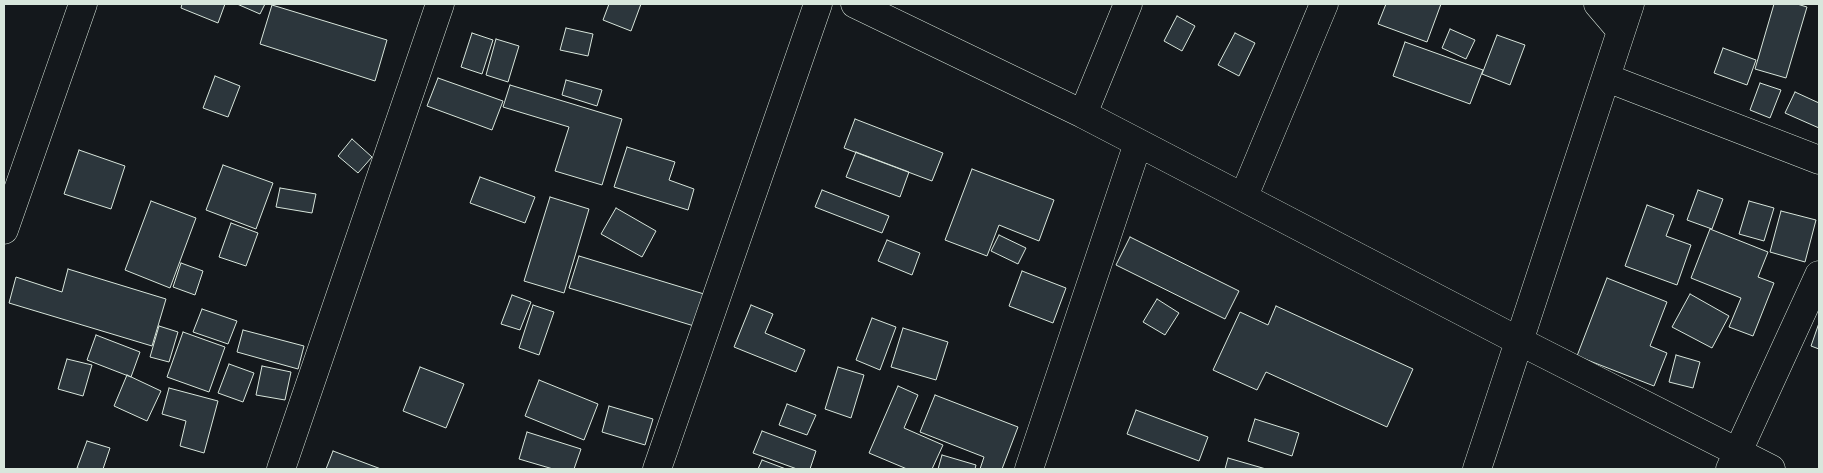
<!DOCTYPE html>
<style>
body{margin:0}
#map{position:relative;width:1823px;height:473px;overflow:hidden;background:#14181c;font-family:Overpass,sans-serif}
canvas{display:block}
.frame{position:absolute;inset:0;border:5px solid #d8e6dc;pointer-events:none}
</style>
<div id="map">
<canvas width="1823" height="473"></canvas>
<div class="frame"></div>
</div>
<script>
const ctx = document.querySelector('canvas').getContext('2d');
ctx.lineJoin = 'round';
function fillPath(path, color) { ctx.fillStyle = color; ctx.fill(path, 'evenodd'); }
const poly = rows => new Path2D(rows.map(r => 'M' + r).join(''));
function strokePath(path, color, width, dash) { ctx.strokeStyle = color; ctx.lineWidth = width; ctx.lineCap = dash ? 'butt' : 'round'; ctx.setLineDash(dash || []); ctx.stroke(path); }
const building = poly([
 [182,4,225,4,218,23,181,8,182,4],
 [237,4,265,4,260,14,237,4],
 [609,4,641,4,631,31,603,20,609,4],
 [1386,4,1441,4,1427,42,1378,24,1386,4],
 [1774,4,1797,4,1807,7,1786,78,1755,69,1774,4],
 [272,5,387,40,375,81,260,44,272,5],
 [1177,16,1195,26,1182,51,1164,41,1177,16],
 [566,28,593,34,588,56,560,50,566,28],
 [1450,29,1475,40,1466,59,1442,48,1450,29],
 [472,33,493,40,482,74,461,67,472,33],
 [1235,33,1255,43,1239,76,1218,65,1235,33],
 [1497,35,1525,45,1510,85,1482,74,1497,35],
 [496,39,519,46,508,82,486,75,496,39],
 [1405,42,1483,70,1470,104,1393,76,1405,42],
 [1723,48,1756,60,1747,85,1714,73,1723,48],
 [215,76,240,86,228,117,203,108,215,76],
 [438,78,503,101,492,130,427,106,438,78],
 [566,80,602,90,597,106,562,95,566,80],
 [1760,83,1781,90,1770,118,1750,110,1760,83],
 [510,85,622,119,602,185,555,171,569,127,503,107,510,85],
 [1795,92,1819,103,1819,128,1785,113,1795,92],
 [855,119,943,153,932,181,844,148,855,119],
 [352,139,372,157,358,173,338,156,352,139],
 [627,147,675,162,669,180,694,189,688,210,614,187,627,147],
 [79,150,125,166,111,209,64,194,79,150],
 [856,152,909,172,900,197,846,177,856,152],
 [223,165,273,183,256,229,206,210,223,165],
 [972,169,1054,200,1039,241,999,225,987,256,945,240,972,169],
 [480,177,535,197,525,223,470,203,480,177],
 [280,188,316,194,312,213,276,207,280,188],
 [822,190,889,216,882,233,815,207,822,190],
 [1698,190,1723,199,1712,229,1687,220,1698,190],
 [550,197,589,209,564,293,524,281,550,197],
 [151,201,196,218,170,288,125,270,151,201],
 [1749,201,1774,208,1764,241,1739,234,1749,201],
 [1647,205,1674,215,1666,236,1691,245,1677,285,1625,266,1647,205],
 [616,208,656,231,642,257,601,234,616,208],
 [1781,211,1816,220,1805,262,1770,252,1781,211],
 [231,223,258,233,246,266,219,257,231,223],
 [1710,229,1768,252,1758,277,1774,283,1753,336,1729,327,1741,298,1691,278,1710,229],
 [999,235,1026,248,1018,264,991,251,999,235],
 [1130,237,1239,291,1225,319,1116,265,1130,237],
 [887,240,920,253,912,275,878,261,887,240],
 [579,256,704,294,694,326,569,288,579,256],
 [181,263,203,271,195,295,173,287,181,263],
 [68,269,166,299,152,346,9,303,16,277,62,292,68,269],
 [1022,271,1066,288,1053,323,1009,306,1022,271],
 [1607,278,1667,302,1650,346,1667,353,1654,386,1577,356,1607,278],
 [1690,294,1729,316,1712,348,1672,327,1690,294],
 [512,295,531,302,520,330,501,324,512,295],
 [1157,299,1179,313,1165,335,1143,322,1157,299],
 [533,305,554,312,539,355,519,348,533,305],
 [751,305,773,314,765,333,805,350,796,372,734,347,751,305],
 [1276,306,1413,369,1387,427,1266,372,1257,390,1213,370,1240,312,1268,325,1276,306],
 [202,309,237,321,228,344,193,332,202,309],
 [872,318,896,327,880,370,856,360,872,318],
 [1819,323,1819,349,1811,346,1819,323],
 [159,326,178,332,169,362,150,357,159,326],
 [903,328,948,342,936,380,891,367,903,328],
 [243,330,304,346,298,369,237,352,243,330],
 [183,332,225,347,209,392,167,377,183,332],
 [96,335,140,352,131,377,87,360,96,335],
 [1676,355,1700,362,1693,388,1669,382,1676,355],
 [67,359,92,365,83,396,58,389,67,359],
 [229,364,254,373,243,402,218,393,229,364],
 [262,366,291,372,285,400,256,395,262,366],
 [420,367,464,384,446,428,403,411,420,367],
 [838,367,864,375,851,418,825,409,838,367],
 [127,375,161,391,147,421,114,406,127,375],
 [539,380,598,404,584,440,525,416,539,380],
 [898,386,918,395,904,428,943,445,932,469,907,469,869,453,898,386],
 [169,388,218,401,204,453,180,446,186,421,162,414,169,388],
 [935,395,1018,427,1002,469,980,469,984,457,920,432,935,395],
 [787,404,816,415,807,435,779,425,787,404],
 [609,406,653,419,645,445,602,432,609,406],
 [1136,410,1208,437,1199,461,1127,434,1136,410],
 [1255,419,1299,433,1292,456,1248,441,1255,419],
 [762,431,816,451,810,469,797,469,753,453,762,431],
 [527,432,581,449,574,469,553,469,519,459,527,432],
 [87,441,110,448,103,469,82,469,77,468,87,441],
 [333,451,381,469,326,469,333,451],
 [942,455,976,465,975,469,938,469,942,455],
 [1228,458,1266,469,1225,469,1228,458],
 [762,460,786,469,758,469,762,460]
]);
fillPath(building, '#2c363c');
strokePath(building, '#d8e6dc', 1);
const minor = poly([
 [855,4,1083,114,1519,341,1771,469],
 [1598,4,1621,31],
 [1607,78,1819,160],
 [1083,114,1128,4],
 [1244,196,1324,4],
 [4,230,83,4],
 [281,469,440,4],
 [657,469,818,4],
 [1029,469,1138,143],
 [1477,469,1630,4],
 [1730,469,1819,275]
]);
strokePath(minor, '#d8e6dc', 29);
strokePath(minor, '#14181c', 28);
</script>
